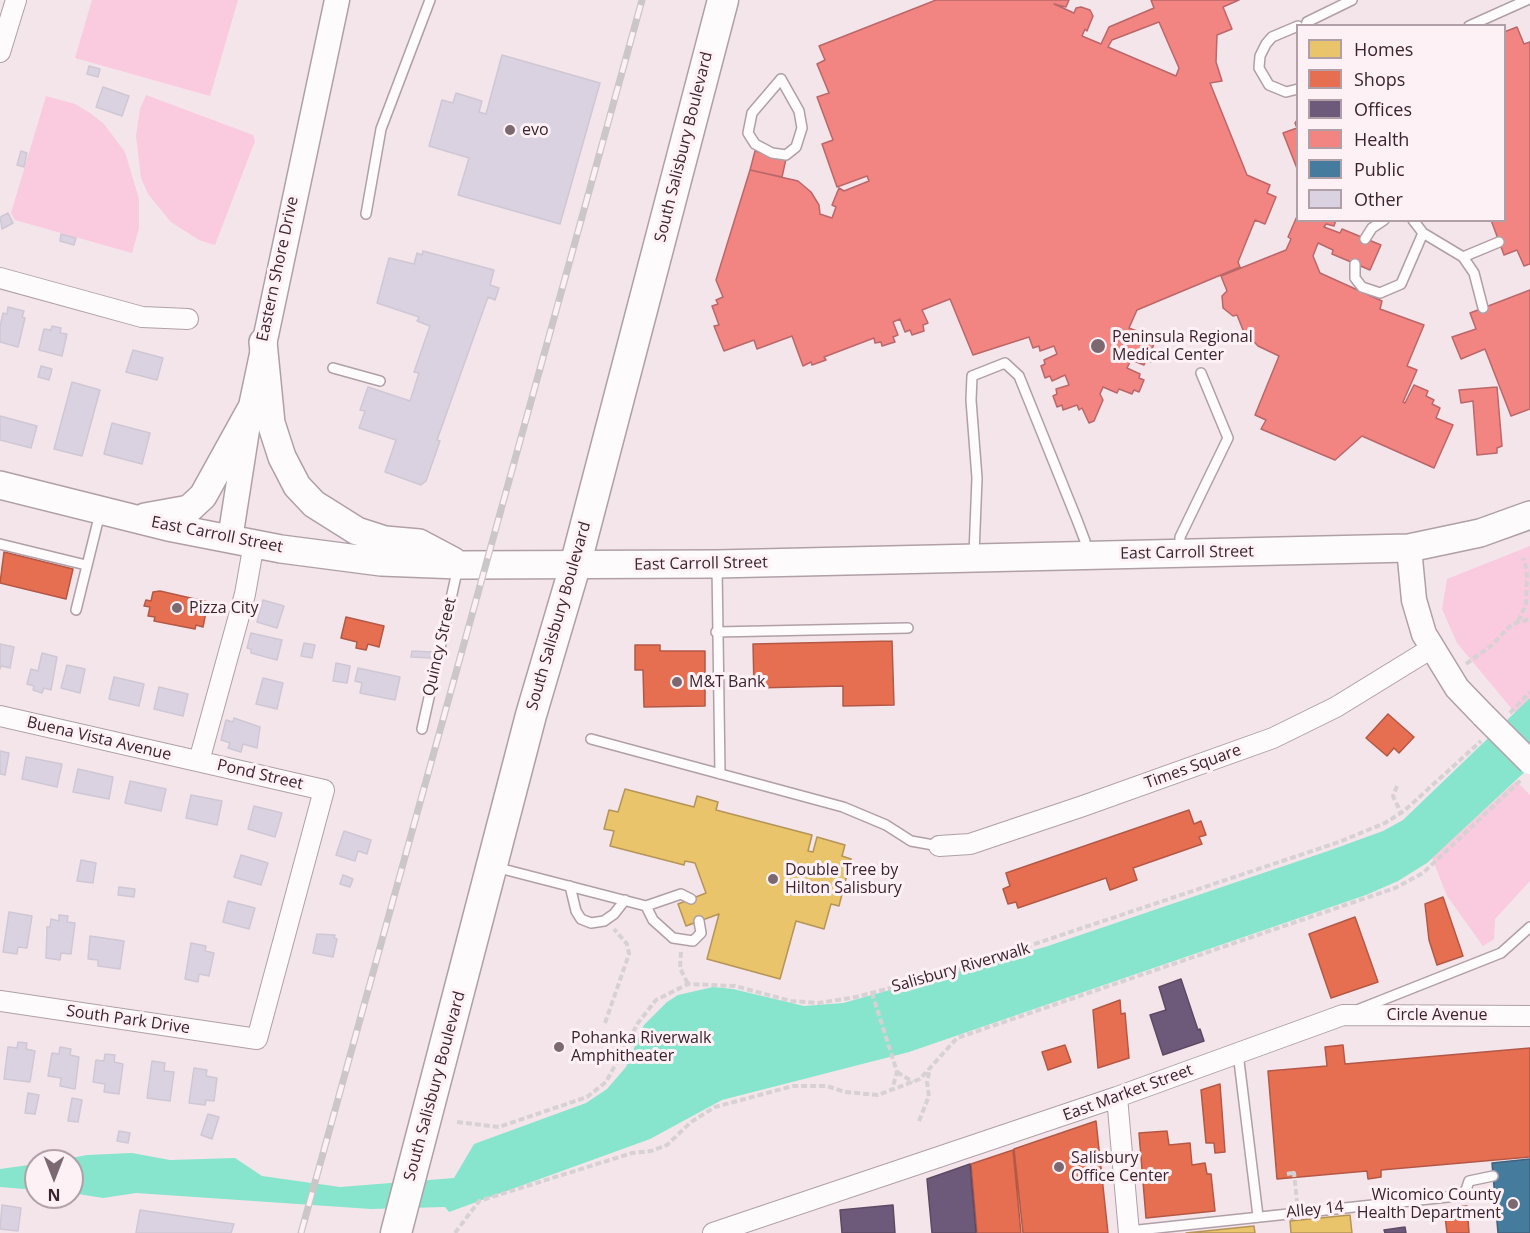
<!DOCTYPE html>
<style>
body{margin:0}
#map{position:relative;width:1530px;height:1233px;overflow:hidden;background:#f4e5eb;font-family:"Open Sans",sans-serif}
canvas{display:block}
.legend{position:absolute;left:1296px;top:24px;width:210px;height:198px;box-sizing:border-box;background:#fef1f6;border:2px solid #b09fa6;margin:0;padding:8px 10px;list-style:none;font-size:18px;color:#3c242e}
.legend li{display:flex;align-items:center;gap:12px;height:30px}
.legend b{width:30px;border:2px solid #b09fa6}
.north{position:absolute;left:24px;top:1149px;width:60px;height:60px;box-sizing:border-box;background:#fef1f6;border:2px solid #b09fa6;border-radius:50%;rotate:180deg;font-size:16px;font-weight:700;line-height:24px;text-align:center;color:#3c242e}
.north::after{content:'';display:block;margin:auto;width:21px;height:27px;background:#7c6870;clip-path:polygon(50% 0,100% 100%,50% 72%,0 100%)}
</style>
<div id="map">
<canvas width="1530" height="1233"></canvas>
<ul class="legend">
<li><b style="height:16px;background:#e9c46a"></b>Homes</li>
<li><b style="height:16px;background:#e76f51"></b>Shops</li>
<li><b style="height:16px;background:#6d597a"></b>Offices</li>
<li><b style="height:16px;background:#f28482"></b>Health</li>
<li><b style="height:16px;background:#457b9d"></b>Public</li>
<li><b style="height:16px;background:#dad2e0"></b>Other</li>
</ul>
<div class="north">N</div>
</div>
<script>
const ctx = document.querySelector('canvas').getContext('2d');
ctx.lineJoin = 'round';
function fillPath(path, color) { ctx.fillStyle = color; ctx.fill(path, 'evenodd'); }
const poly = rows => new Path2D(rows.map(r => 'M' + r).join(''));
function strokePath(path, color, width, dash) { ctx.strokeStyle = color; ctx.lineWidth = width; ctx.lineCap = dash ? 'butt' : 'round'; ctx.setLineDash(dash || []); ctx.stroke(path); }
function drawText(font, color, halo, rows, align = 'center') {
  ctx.font = font + ' "Open Sans",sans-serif'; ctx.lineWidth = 6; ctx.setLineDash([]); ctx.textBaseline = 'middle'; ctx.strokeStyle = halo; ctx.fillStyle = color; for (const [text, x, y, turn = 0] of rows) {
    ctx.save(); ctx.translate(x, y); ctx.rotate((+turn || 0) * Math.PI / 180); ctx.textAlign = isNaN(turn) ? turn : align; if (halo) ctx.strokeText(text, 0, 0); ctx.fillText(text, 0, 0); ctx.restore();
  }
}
fillPath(poly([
 [92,0,238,0,210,96,75,58],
 [146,95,253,135,255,141,215,245,199,240,171,222,148,194,141,178,136,136,140,109],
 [46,96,75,104,90,113,104,124,125,152,139,199,139,228,132,253,15,220,11,213],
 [1530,546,1530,698,1516,714,1457,643,1442,609,1447,579],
 [1516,781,1530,795,1530,881,1495,919,1494,939,1483,946,1447,896,1432,858]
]), '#facade');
fillPath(poly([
 [1530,698,1530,767,1427,863,1398,881,1366,895,909,1052,722,1100,650,1139,449,1212,445,1207,371,1209,136,1193,103,1198,72,1193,72,1161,56,1161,87,1155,132,1153,170,1160,235,1158,262,1176,340,1187,454,1178,474,1144,586,1103,607,1089,626,1067,644,1025,667,1002,678,995,713,987,733,989,804,1006,843,1003,1045,947,1328,851,1383,831,1403,820],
 [36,1164,36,1190,0,1187,0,1169]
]), '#86e5cc');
const homes = poly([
 [625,789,694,807,697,796,718,802,716,810,812,835,808,851,813,852,817,837,845,845,842,856,851,859,839,906,831,904,824,929,796,921,780,979,707,959,719,914,686,926,678,904,706,893,695,863,685,861,684,865,610,846,614,831,604,829,609,810,618,812,625,789],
 [1350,1215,1352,1233,1291,1233,1290,1221,1350,1215],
 [1254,1226,1255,1233,1186,1233,1254,1226]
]);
fillPath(homes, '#e9c46a');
strokePath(homes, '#b59458', 1.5);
const shops = poly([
 [4,552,73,569,66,599,0,583,4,552],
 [160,591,208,602,203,627,196,625,195,629,154,621,155,617,148,616,150,607,144,606,146,600,151,601,153,592,160,591],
 [346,617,384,626,379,647,368,644,366,650,356,648,357,642,341,638,346,617],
 [892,641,894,705,843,706,843,686,754,688,753,644,892,641],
 [635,645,660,645,660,651,705,651,705,706,644,707,643,670,635,670,635,645],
 [1388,714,1414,737,1399,753,1394,748,1387,756,1366,738,1388,714],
 [1189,810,1194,824,1201,821,1206,835,1199,837,1202,844,1133,868,1137,880,1110,890,1106,878,1018,908,1016,902,1008,904,1003,889,1010,886,1006,873,1189,810],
 [1443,897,1463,956,1437,965,1429,940,1425,904,1443,897],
 [1355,917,1378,982,1331,998,1309,934,1355,917],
 [1120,1000,1121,1014,1125,1013,1129,1058,1098,1068,1093,1010,1120,1000],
 [1065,1045,1071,1062,1048,1070,1042,1052,1065,1045],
 [1343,1045,1345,1064,1530,1048,1530,1157,1381,1170,1381,1177,1368,1179,1367,1171,1277,1179,1268,1071,1327,1066,1325,1047,1343,1045],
 [1220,1084,1225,1152,1215,1153,1214,1143,1206,1143,1201,1090,1220,1084],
 [1096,1121,1108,1233,1023,1233,1014,1149,1096,1121],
 [1167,1131,1169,1145,1190,1143,1192,1165,1205,1163,1207,1174,1211,1174,1215,1211,1146,1218,1139,1133,1167,1131],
 [1013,1150,1021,1233,977,1233,971,1164,1013,1150],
 [1467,1206,1469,1233,1447,1233,1444,1208,1467,1206]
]);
fillPath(shops, '#e76f51');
strokePath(shops, '#b45846', 1.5);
const offices = poly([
 [1181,979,1198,1030,1200,1029,1204,1041,1163,1055,1150,1015,1166,1010,1159,987,1181,979],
 [970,1164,976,1233,932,1233,927,1179,970,1164],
 [893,1205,895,1233,842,1233,840,1210,893,1205],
 [1405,1227,1406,1233,1385,1233,1384,1230,1405,1227]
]);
fillPath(offices, '#6d597a');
strokePath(offices, '#5e4963', 1.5);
const health = poly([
 [936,0,1069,0,1066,7,1054,4,1074,13,1076,8,1081,7,1090,10,1093,16,1087,31,1085,29,1082,36,1101,44,1109,27,1154,8,1151,0,1239,0,1223,7,1232,29,1217,35,1216,62,1222,81,1210,83,1247,175,1270,185,1267,193,1276,197,1265,224,1255,220,1238,262,1240,267,1137,310,1129,328,1142,333,1140,338,1154,344,1152,349,1156,351,1151,362,1146,360,1144,365,1131,360,1127,368,1140,374,1139,378,1144,380,1139,392,1134,390,1132,394,1119,389,1117,393,1103,387,1100,394,1103,400,1094,421,1089,423,1082,408,1079,410,1077,405,1063,410,1062,405,1057,407,1053,396,1057,394,1056,389,1069,385,1065,375,1052,381,1050,376,1045,378,1041,366,1045,364,1044,360,1057,354,1054,346,1040,351,1039,346,1033,348,1029,337,973,355,950,299,922,310,928,323,923,325,924,331,912,335,910,330,905,332,900,319,893,322,898,335,893,337,895,342,882,346,881,342,875,343,874,338,824,357,826,360,812,365,811,362,803,366,792,336,757,349,754,340,724,351,714,326,719,325,712,306,718,304,716,300,723,297,716,280,750,170,798,181,811,192,819,205,820,214,832,218,836,207,832,205,839,188,844,191,869,181,867,176,837,187,822,144,833,140,817,97,829,93,817,64,825,60,819,46,936,0],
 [1159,22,1179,68,1176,76,1108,47,1112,40,1159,22],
 [1517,27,1524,44,1530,42,1530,264,1524,266,1517,250,1504,255,1491,220,1504,220,1504,32,1517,27],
 [1298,119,1298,171,1283,133,1297,128,1295,123,1298,119],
 [755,151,786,159,782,177,750,170,755,151],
 [1298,214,1298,220,1336,220,1334,226,1326,224,1324,227,1340,233,1342,229,1381,245,1370,270,1332,254,1333,250,1318,243,1313,256,1320,273,1382,301,1380,309,1424,325,1407,366,1417,370,1403,402,1405,403,1414,385,1428,391,1426,396,1434,400,1432,404,1440,408,1436,418,1453,425,1434,468,1362,436,1335,460,1261,429,1266,420,1255,415,1279,356,1258,346,1243,330,1237,315,1233,316,1223,308,1222,296,1227,291,1221,276,1286,250,1291,239,1288,237,1298,214],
 [1530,290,1530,409,1511,416,1485,349,1461,359,1452,337,1476,329,1470,313,1530,290],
 [1497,387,1502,446,1497,448,1497,453,1477,455,1473,401,1461,403,1459,390,1497,387]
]);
fillPath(health, '#f28482');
strokePath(health, '#bb6769', 1.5);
const public = poly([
 [1530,1159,1530,1233,1498,1233,1492,1163,1530,1159]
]);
fillPath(public, '#457b9d');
strokePath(public, '#42617c', 1.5);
const building = poly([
 [502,55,600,83,560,224,458,195,469,158,429,146,442,100,453,103,456,93,482,101,479,112,486,114,502,55],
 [89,66,100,69,98,77,87,74,89,66],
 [103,87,129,96,122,116,96,107,103,87],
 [21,151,27,153,24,167,17,165,21,151],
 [8,213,13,223,2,229,0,217,8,213],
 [61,234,76,238,74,245,60,241,61,234],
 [423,251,494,270,490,285,499,288,495,300,488,297,437,440,440,441,426,481,421,485,385,472,396,440,359,428,365,411,360,410,368,387,410,401,419,373,414,372,430,326,417,321,419,317,377,303,389,258,414,264,417,253,422,255,423,251],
 [8,307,24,311,22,317,25,318,18,347,0,342,0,327,3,313,7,314,8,307],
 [52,326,61,328,60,333,67,334,62,356,39,350,44,329,51,330,52,326],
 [133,350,163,358,157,380,126,372,133,350],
 [41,366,52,369,49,380,38,377,41,366],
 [72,382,100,390,82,456,54,449,72,382],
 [0,416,37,426,31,448,0,440,0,416],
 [112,423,150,433,142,464,104,454,112,423],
 [263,600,284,606,277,628,257,622,263,600],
 [251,633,282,640,277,660,251,653,251,649,247,648,251,633],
 [304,643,315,645,312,658,301,656,304,643],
 [0,644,14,647,10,668,1,666,0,669,0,644],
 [412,651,433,652,432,658,411,657,412,651],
 [42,653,57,657,51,690,44,688,42,693,33,690,34,686,27,684,31,669,38,671,42,653],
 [336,663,350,666,347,683,333,681,336,663],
 [67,665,85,669,80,693,61,688,67,665],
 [358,668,400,677,395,700,360,693,362,683,355,681,358,668],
 [114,677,144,684,139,706,109,699,114,677],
 [263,678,283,683,277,709,256,704,263,678],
 [159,687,188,694,183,716,154,709,159,687],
 [234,718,260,727,257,748,243,744,241,752,228,748,230,743,221,740,226,720,233,722,234,718],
 [0,751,9,753,5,775,0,774,0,751],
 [26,757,62,764,57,787,22,779,26,757],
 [78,769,113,777,109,799,73,792,78,769],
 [130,781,166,789,161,811,125,803,130,781],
 [191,795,222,801,217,825,186,818,191,795],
 [254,806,282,813,275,837,248,829,254,806],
 [344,831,371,840,367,854,358,851,355,861,336,855,344,831],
 [241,855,268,863,261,885,234,877,241,855],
 [81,860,96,863,93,883,77,881,81,860],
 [343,875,353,879,350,887,340,884,343,875],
 [119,887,135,889,134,897,118,895,119,887],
 [228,901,255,908,249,929,223,922,228,901],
 [9,912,32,916,27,948,18,947,17,954,3,952,9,912],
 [59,915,68,916,67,922,75,923,71,954,61,953,60,960,46,958,47,927,50,927,51,919,59,921,59,915],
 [317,934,335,935,334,938,337,939,333,957,313,953,317,934],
 [90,936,124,941,120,969,98,966,98,960,88,959,90,936],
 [191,943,206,946,205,951,214,953,209,976,199,974,198,982,185,979,191,943],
 [18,1042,27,1043,26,1049,35,1051,30,1082,4,1079,8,1047,17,1048,18,1042],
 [60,1047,71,1049,70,1055,79,1057,75,1089,60,1086,61,1078,48,1076,52,1053,59,1054,60,1047],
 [105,1054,115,1055,114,1062,123,1064,119,1094,104,1092,105,1084,93,1082,96,1060,104,1061,105,1054],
 [152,1061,165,1063,164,1071,174,1072,170,1101,147,1098,152,1061],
 [194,1068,207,1070,206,1076,217,1078,214,1101,206,1100,205,1105,189,1103,194,1068],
 [28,1093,39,1095,35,1114,25,1113,28,1093],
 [72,1098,82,1100,78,1122,68,1121,72,1098],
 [208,1114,219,1117,212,1139,201,1135,208,1114],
 [119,1131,130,1133,128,1143,117,1141,119,1131],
 [2,1205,21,1208,18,1231,0,1229,2,1205],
 [140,1210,234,1224,231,1233,136,1233,140,1210]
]);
fillPath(building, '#dad2e0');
strokePath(building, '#cfc7d4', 1.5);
const service = poly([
 [1298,26,1272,37,1266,44,1260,56,1259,68,1269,85,1286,92,1298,89],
 [1306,26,1307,22,1352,0],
 [1469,26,1527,0],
 [781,79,799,111,802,128,796,147,786,155,772,153,755,144,748,133,752,113,781,79],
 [366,214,381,129,430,0],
 [1413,220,1423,233,1463,257,1474,273,1483,308],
 [1365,239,1372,228,1384,220],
 [1463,257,1499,242],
 [1355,264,1355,278,1362,287,1380,293,1401,284,1423,233],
 [333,368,380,381],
 [0,544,86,565],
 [1180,552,1180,537,1228,438,1201,373],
 [974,554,977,478,971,400,972,376,1005,363,1019,376,1077,520,1085,541,1085,552],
 [717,566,720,774],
 [76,610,100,513],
 [716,632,908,628],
 [422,729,458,567],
 [591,739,843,807,886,825,911,841,939,846],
 [495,867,646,906,653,920,673,938,693,941,701,933,699,921],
 [570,886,576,911,581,919,591,923,604,921,614,914,625,900],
 [646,906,681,894,691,899],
 [1357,1010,1501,953,1530,927],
 [1238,1053,1258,1216],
 [1129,1231,1457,1196,1466,1190,1469,1181,1493,1176]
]);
const minor = poly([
 [0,52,16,0],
 [0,278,142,317,188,319],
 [0,716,324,790,257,1039,0,1001],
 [199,761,245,594,254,543],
 [939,846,970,844,1083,806,1273,738,1336,707,1432,648],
 [1117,1097,1129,1233],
 [713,1233,1117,1097,1343,1015,1530,1016]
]);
const tertiary = poly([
 [230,539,250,411,337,0],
 [1409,548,1414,600,1424,634,1457,688,1483,715]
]);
const secondary = poly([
 [263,342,271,423,282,457,297,486,314,504,357,531,385,540,419,543,453,561],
 [0,485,168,527,281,549,381,562,459,565,717,564,1409,548,1480,533,1530,515],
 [145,517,189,509,203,496,250,411]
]);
const primary = poly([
 [396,1233,531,715,575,566,723,0]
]);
strokePath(service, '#b09fa7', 12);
strokePath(minor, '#b09fa7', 22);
strokePath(tertiary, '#b09fa7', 27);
strokePath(secondary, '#b09fa7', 30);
strokePath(primary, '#b09fa7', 33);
strokePath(poly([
 [1518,621,1526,605,1527,570,1523,558],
 [1466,664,1491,646,1512,624,1530,619],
 [1510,713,1530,692],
 [1397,786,1393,796,1401,813],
 [681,952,680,968,688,984],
 [872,993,897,1072,892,1090],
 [605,1023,629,954,627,944,614,929],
 [897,1072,913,1082],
 [919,1121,929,1096,927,1082,930,1068],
 [457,1122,499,1127,587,1097,606,1082,638,1023,656,1000,688,984,735,986,791,1001,819,1003,856,997,945,974,1339,842,1385,823,1404,811,1481,741],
 [1287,1174,1292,1173],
 [455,1233,479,1201,632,1153,651,1151,667,1145,691,1122,715,1107,793,1086,827,1086,845,1092,878,1095,920,1079,957,1038,1395,888,1423,873,1522,779]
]), '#d7d1d4', 4, [6, 3]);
strokePath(service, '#fdfbfc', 9);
strokePath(minor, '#fdfbfc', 20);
strokePath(tertiary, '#fdfbfc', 24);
strokePath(secondary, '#fdfbfc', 27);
strokePath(primary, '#fdfbfc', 30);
const rail = poly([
 [301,1233,642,0]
]);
strokePath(rail, '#cbc6c8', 7);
strokePath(rail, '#fef1f6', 4.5, [14]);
const tertiaryBridge = poly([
 [1483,715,1530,762]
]);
strokePath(tertiaryBridge, '#b09fa7', 27, []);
strokePath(poly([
 [1292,1173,1294,1173,1299,1220]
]), '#d7d1d4', 4, [6, 3]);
strokePath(tertiaryBridge, '#fdfbfc', 24);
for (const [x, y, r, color] of [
 [510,130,6,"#7c6870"],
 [1098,346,8,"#7c6870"],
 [177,608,6,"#7c6870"],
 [677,682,6,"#7c6870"],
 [773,879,6,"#7c6870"],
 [559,1047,6,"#7c6870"],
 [1059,1167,6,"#7c6870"],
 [1513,1204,6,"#7c6870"]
]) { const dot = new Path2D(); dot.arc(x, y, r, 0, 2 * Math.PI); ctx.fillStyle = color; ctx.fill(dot); strokePath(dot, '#fef1f6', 2); }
drawText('16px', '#3c242e', '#fef1f6', [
 ["evo",522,130],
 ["Peninsula Regional",1112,337],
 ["Medical Center",1112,355],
 ["Pizza City",189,608],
 ["M&T Bank",689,682],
 ["Double Tree by",785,870],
 ["Hilton Salisbury",785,888],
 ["Pohanka Riverwalk",571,1038],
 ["Amphitheater",571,1056],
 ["Salisbury",1071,1158],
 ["Office Center",1071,1176],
 ["Wicomico County",1501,1195,"right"],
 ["Health Department",1501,1213,"right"]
], 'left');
drawText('16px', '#3c242e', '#fef1f6', [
 ["South Salisbury Boulevard",684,147,-76],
 ["Eastern Shore Drive",278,269,-78],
 ["East Carroll Street",217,535,11],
 ["East Carroll Street",1187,553,-1],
 ["East Carroll Street",701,564,-1],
 ["South Salisbury Boulevard",559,616,-74],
 ["Quincy Street",440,647,-77],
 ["Buena Vista Avenue",99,739,13],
 ["Times Square",1193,767,-20],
 ["Pond Street",260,775,13],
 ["Salisbury Riverwalk",961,968,-16],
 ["Circle Avenue",1437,1015],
 ["South Park Drive",128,1020,8],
 ["South Salisbury Boulevard",435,1086,-75],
 ["East Market Street",1128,1093,-20],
 ["Alley 14",1315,1210,-6]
]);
</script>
